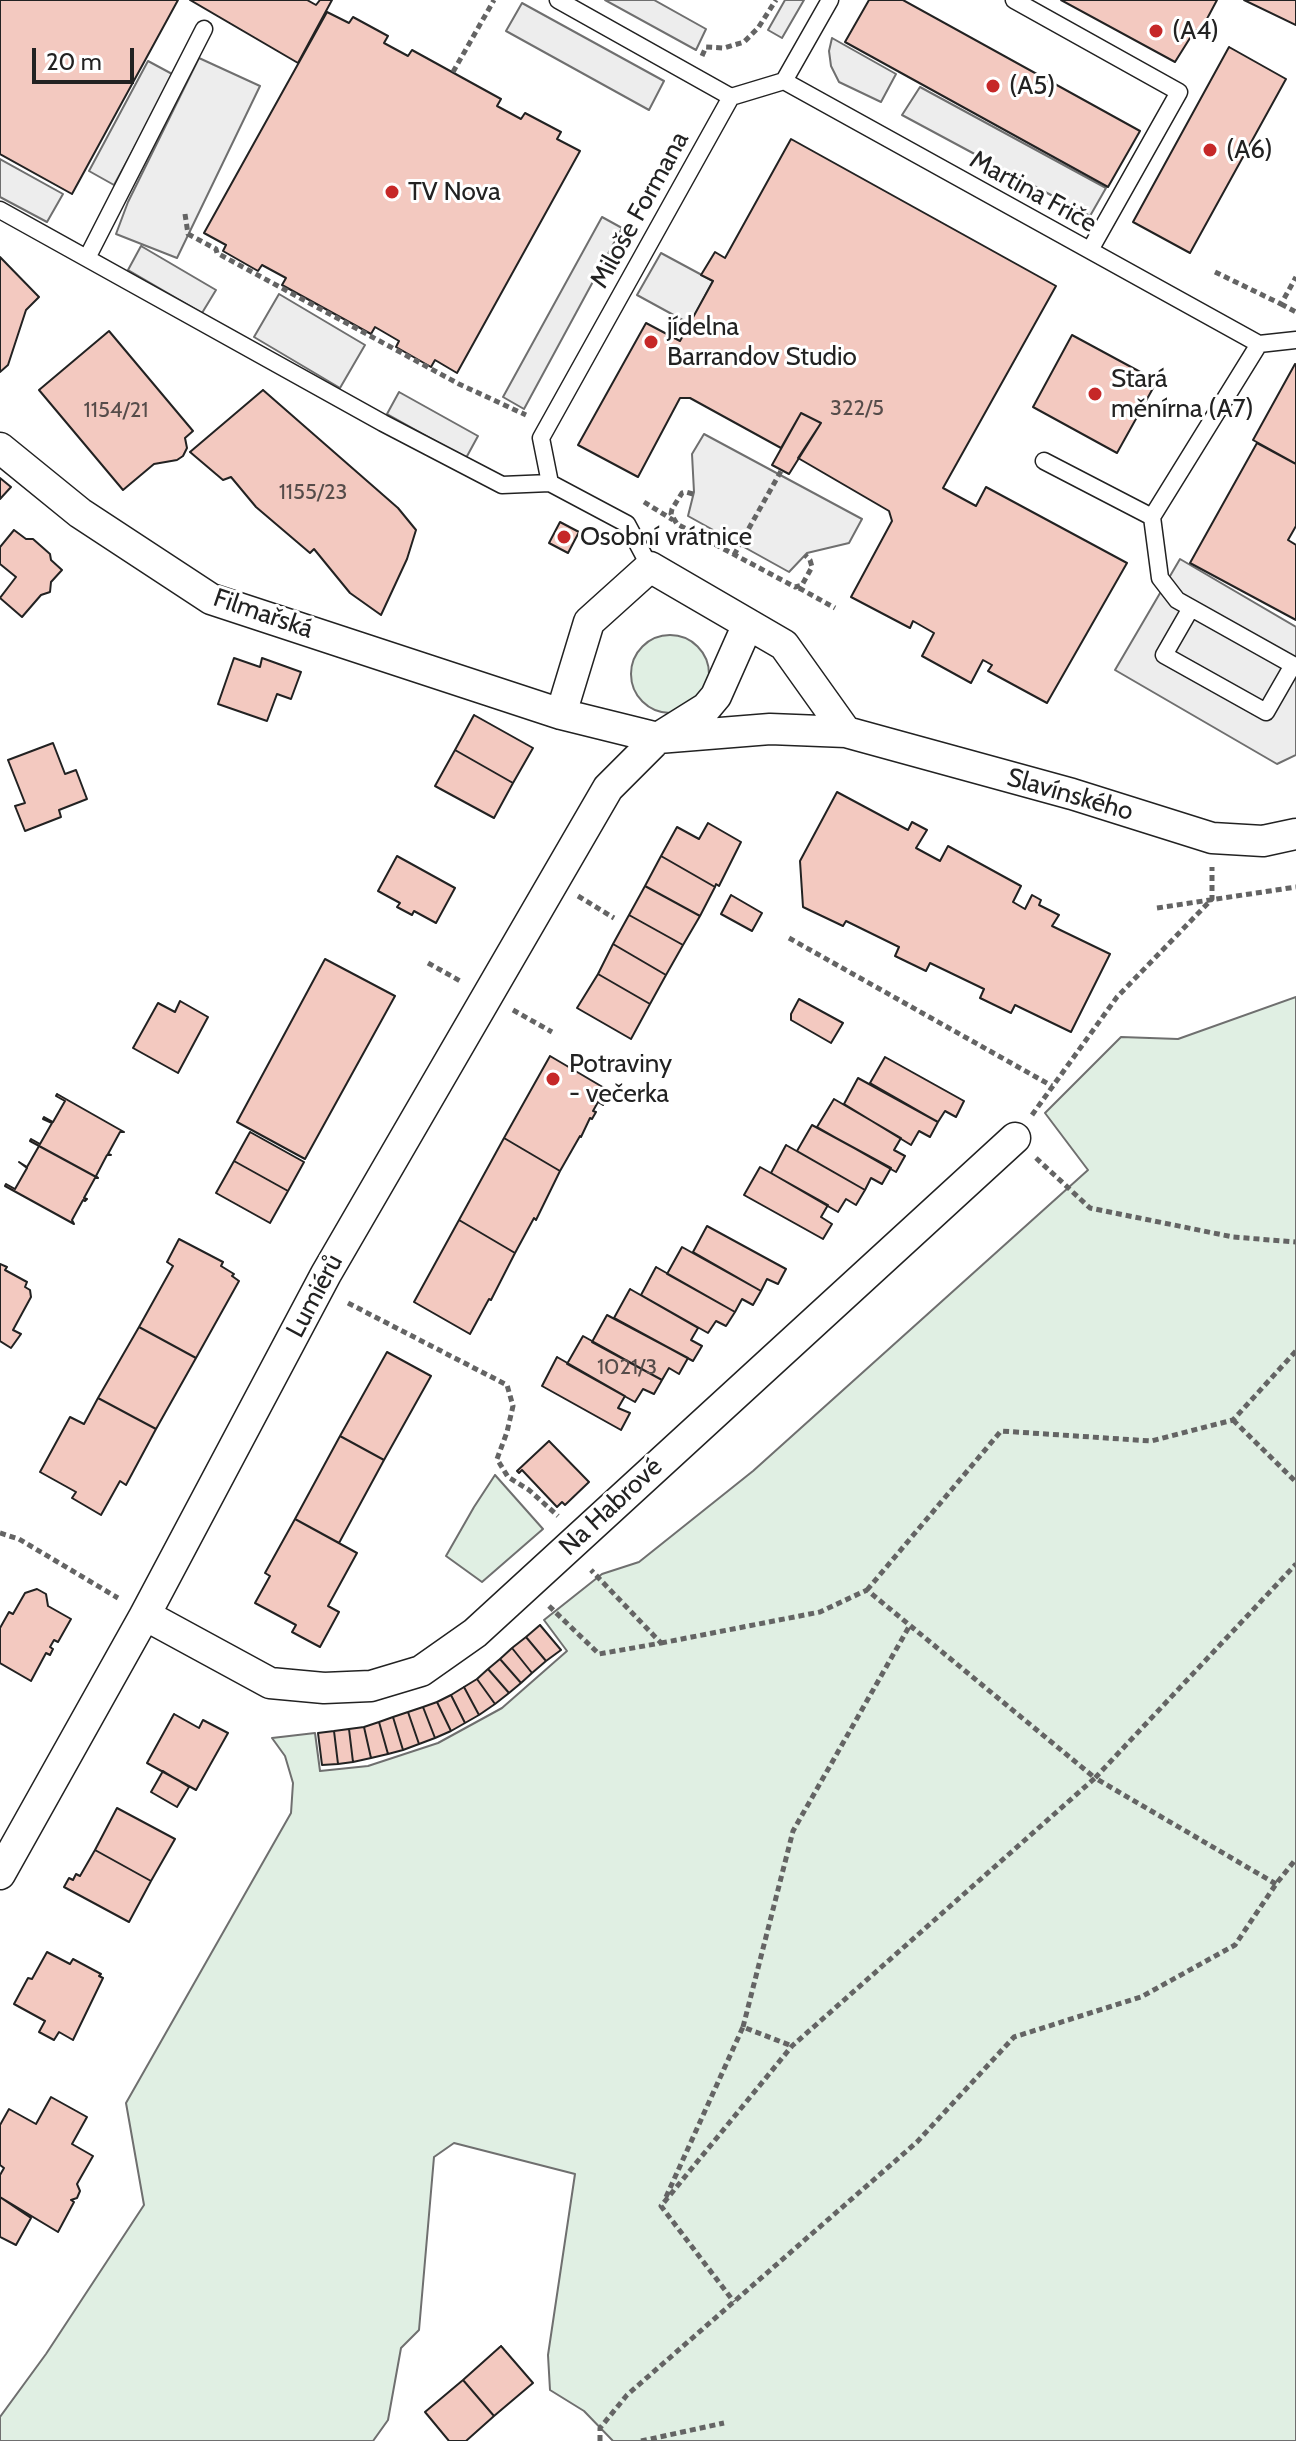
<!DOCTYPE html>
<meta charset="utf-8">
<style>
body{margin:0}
#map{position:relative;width:1296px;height:2441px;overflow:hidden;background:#fff;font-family:Cabin,sans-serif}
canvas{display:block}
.scale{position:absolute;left:32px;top:48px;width:102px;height:36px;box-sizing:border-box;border:4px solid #222;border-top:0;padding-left:10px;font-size:24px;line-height:28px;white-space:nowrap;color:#222;-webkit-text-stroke:6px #fff;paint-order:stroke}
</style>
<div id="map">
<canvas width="1296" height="2441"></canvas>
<div class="scale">20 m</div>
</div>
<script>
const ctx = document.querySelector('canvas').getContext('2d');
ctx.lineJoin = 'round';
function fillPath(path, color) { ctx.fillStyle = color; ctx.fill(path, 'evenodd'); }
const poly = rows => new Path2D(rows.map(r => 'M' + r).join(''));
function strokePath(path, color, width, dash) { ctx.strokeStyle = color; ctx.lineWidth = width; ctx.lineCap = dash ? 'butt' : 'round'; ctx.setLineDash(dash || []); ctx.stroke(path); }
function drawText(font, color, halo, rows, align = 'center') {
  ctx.font = font + ' Cabin,sans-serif'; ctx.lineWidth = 6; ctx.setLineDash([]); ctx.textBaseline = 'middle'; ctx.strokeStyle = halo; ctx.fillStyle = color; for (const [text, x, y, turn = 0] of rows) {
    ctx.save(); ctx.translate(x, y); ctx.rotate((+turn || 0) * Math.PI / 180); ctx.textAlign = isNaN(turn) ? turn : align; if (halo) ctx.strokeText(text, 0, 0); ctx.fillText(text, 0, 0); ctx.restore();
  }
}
const green = poly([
 '631 674a39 39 0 1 1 78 0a39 39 0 1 1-78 0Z',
 [1296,997,1296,2441,613,2441,584,2411,550,2390,548,2355,575,2174,454,2143,434,2157,419,2330,401,2348,388,2420,373,2441,0,2441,0,2417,46,2354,144,2205,126,2103,291,1813,293,1783,285,1756,272,1738,315,1733,320,1771,368,1766,438,1743,502,1708,567,1651,544,1620,602,1574,639,1562,753,1471,1088,1170,1045,1113,1121,1037,1178,1039,1296,997],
 [495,1475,543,1529,482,1582,446,1556,474,1507,495,1475]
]);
fillPath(green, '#e0efe3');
strokePath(green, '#6f6f6f', 2);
const parking = poly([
 [605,0,654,0,706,29,696,50,605,0],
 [785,0,804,0,782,38,768,30,785,0],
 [522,3,664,81,649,110,506,31,522,3],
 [832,38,896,74,881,102,839,82,831,66,829,51,832,38],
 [199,58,260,86,177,258,116,234,128,202,199,58],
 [148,61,174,75,114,185,89,171,148,61],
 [920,87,1106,188,1090,216,902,115,920,87],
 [0,159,63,194,47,222,0,197,0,159],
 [602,217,622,228,524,409,503,397,602,217],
 [141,246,216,290,202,313,128,270,141,246],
 [661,253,713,281,690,324,637,295,661,253],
 [279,294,365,345,340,388,254,337,279,294],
 [399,392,478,436,466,458,387,414,399,392],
 [704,434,862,519,849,543,807,553,789,572,688,516,694,492,692,454,704,434],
 [1180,559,1296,627,1296,755,1277,764,1115,670,1180,559]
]);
fillPath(parking, '#ededed');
strokePath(parking, '#6f6f6f', 2);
const building = poly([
 [0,0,178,0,72,194,0,154,0,0],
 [190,0,307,0,316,5,320,0,332,0,298,63,190,0],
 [869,0,903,0,1140,131,1108,187,845,42,869,0],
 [1061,0,1217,0,1200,32,1195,30,1175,62,1061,0],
 [1244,0,1296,0,1296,25,1244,0],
 [327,12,349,23,353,17,388,36,384,43,408,56,412,50,501,99,497,106,521,119,525,113,561,132,557,139,580,151,457,373,435,360,431,367,396,347,399,341,375,327,371,334,282,285,286,278,262,265,258,271,223,251,226,245,204,233,327,12],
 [1229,47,1286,79,1190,253,1133,222,1229,47],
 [791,139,1056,286,943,488,976,506,986,487,1127,563,1047,703,988,671,992,665,983,660,971,683,922,656,934,633,913,621,910,628,851,597,892,521,889,511,798,458,821,423,801,413,781,448,690,398,680,398,638,477,578,445,646,323,680,341,713,281,701,275,715,252,725,258,791,139],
 [0,257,39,297,26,310,8,365,0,372,0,257],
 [109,331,193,431,185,438,187,448,183,456,177,460,154,464,123,490,39,390,109,331],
 [1072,335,1157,381,1117,453,1033,407,1072,335],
 [1295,364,1296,365,1296,464,1253,440,1295,364],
 [263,390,398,508,416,530,407,559,381,615,350,593,314,549,310,553,256,507,231,477,223,480,190,452,263,390],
 [801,413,821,423,789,474,772,465,801,413],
 [1257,443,1296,464,1296,526,1288,540,1296,545,1296,620,1190,563,1257,443],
 [0,478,11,487,0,499,0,478],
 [560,522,579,532,568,553,549,543,560,522],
 [14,530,26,539,33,539,50,554,51,560,62,570,51,582,50,592,41,595,22,617,0,598,16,577,0,564,0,547,14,530],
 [234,658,260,667,262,658,301,672,291,699,277,694,267,721,218,704,234,658],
 [474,715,533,748,513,783,455,750,474,715],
 [53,743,65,774,76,770,87,799,59,810,61,817,25,831,15,806,25,803,8,760,53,743],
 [455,750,513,783,494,818,435,786,455,750],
 [837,792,908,830,912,822,927,830,916,848,940,861,948,846,1021,886,1013,902,1025,909,1032,895,1041,900,1039,905,1059,915,1052,926,1110,954,1071,1032,1015,1005,1011,1013,980,998,984,989,930,963,926,971,895,956,899,947,846,921,843,926,803,907,800,861,837,792],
 [708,823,741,842,719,886,716,884,715,887,661,856,677,827,699,839,708,823],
 [397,856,455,888,436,923,414,911,412,915,397,907,400,903,378,891,397,856],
 [661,856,715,887,700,916,645,886,661,856],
 [645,886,700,916,683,945,629,915,645,886],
 [731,895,762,913,752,931,721,914,731,895],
 [629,915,683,945,666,975,613,944,629,915],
 [613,944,666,975,650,1004,598,974,613,944],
 [325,959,395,996,305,1159,237,1122,325,959],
 [598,974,650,1004,631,1039,577,1008,598,974],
 [799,999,843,1023,831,1043,791,1020,791,1014,799,999],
 [180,1001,208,1017,178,1073,133,1048,158,1003,175,1012,180,1001],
 [550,1056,606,1089,602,1096,606,1098,603,1105,598,1102,593,1111,596,1112,592,1119,590,1118,581,1137,580,1136,560,1171,504,1138,550,1056],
 [885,1057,964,1101,956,1117,945,1111,938,1122,870,1083,885,1057],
 [858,1078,938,1122,930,1137,919,1131,911,1145,844,1104,858,1078],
 [57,1094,124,1132,120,1132,108,1154,111,1155,107,1155,96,1176,98,1178,30,1141,31,1139,40,1144,52,1123,43,1119,44,1117,53,1122,65,1101,56,1096,57,1094],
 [834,1099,901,1138,894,1150,905,1156,896,1172,817,1127,834,1099],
 [812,1125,891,1168,882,1184,871,1178,865,1190,797,1151,812,1125],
 [250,1132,304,1162,288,1191,234,1161,250,1132],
 [504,1138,560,1171,536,1220,534,1218,515,1253,459,1220,504,1138],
 [786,1145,865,1190,856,1205,846,1199,838,1212,771,1173,786,1145],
 [39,1146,98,1178,95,1178,84,1198,87,1199,85,1201,83,1200,72,1220,74,1224,5,1186,6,1184,15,1189,27,1168,19,1162,27,1167,39,1146],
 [234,1161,288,1191,270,1223,216,1193,234,1161],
 [760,1167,828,1205,821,1217,832,1224,823,1239,744,1195,760,1167],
 [459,1220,515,1253,491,1300,489,1299,470,1334,414,1302,459,1220],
 [707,1226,786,1269,778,1284,767,1279,761,1291,693,1252,707,1226],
 [179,1239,223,1262,221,1266,234,1274,232,1276,239,1281,196,1358,139,1327,173,1266,167,1262,179,1239],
 [682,1247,761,1291,753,1305,742,1299,735,1312,667,1274,682,1247],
 [0,1264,7,1267,5,1270,27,1282,25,1287,30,1290,31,1297,13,1330,21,1334,11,1348,0,1341,0,1264],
 [656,1267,735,1312,726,1326,716,1321,708,1333,641,1295,656,1267],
 [630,1289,698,1328,691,1340,702,1346,693,1361,614,1318,630,1289],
 [607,1315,688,1358,679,1374,669,1368,662,1380,592,1342,607,1315],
 [139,1327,196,1358,156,1429,98,1398,139,1327],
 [583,1336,662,1380,654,1394,643,1389,635,1402,567,1364,583,1336],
 [387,1352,431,1376,384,1460,340,1436,387,1352],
 [557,1357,625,1396,618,1408,630,1413,621,1430,542,1386,557,1357],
 [98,1398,156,1429,126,1485,120,1481,101,1515,72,1498,76,1492,40,1472,70,1417,84,1424,98,1398],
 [340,1436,384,1460,339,1543,295,1519,340,1436],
 [549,1441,589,1482,565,1505,562,1502,557,1507,522,1470,519,1473,517,1471,549,1441],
 [295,1519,357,1553,328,1606,339,1612,320,1647,292,1632,296,1625,255,1603,270,1576,265,1573,295,1519],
 [37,1589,46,1594,48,1606,71,1619,58,1642,54,1640,50,1647,53,1649,50,1655,46,1653,31,1681,0,1663,0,1628,9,1612,13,1614,25,1593,37,1589],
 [540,1625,561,1650,546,1661,526,1637,540,1625],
 [526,1637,546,1661,532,1673,512,1648,526,1637],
 [512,1648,532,1673,521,1683,500,1659,512,1648],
 [500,1659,521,1683,509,1693,488,1669,500,1659],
 [488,1669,509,1693,495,1704,477,1679,488,1669],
 [477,1679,495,1704,479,1715,464,1687,477,1679],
 [464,1687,479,1715,465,1723,451,1695,464,1687],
 [451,1695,465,1723,451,1731,437,1702,451,1695],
 [437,1702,451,1731,435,1738,423,1707,437,1702],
 [423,1707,435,1738,419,1744,408,1712,423,1707],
 [408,1712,419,1744,403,1750,393,1717,408,1712],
 [174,1714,199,1728,203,1720,228,1733,196,1790,147,1763,174,1714],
 [393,1717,403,1750,388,1754,379,1722,393,1717],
 [379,1722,388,1754,371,1758,364,1727,379,1722],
 [364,1727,371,1758,353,1762,349,1729,364,1727],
 [349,1729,353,1762,338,1764,334,1731,349,1729],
 [334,1731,338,1764,322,1765,318,1733,334,1731],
 [163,1771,189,1787,177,1807,151,1792,163,1771],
 [117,1808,175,1839,151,1881,95,1850,117,1808],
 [95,1850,151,1881,129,1922,64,1887,69,1878,73,1880,76,1874,80,1876,95,1850],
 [47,1952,70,1964,73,1959,101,1974,99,1976,103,1978,73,2040,59,2032,54,2040,39,2032,45,2021,14,2004,28,1978,32,1979,47,1952],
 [51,2097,87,2117,72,2144,93,2156,77,2184,80,2191,77,2198,71,2200,74,2202,58,2232,0,2197,0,2175,4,2168,0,2165,0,2125,9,2109,36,2124,51,2097],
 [0,2197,31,2218,16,2245,0,2237,0,2197],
 [501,2346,533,2383,494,2416,463,2380,501,2346],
 [463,2380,494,2416,466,2441,449,2441,425,2412,463,2380]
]);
fillPath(building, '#f3c9c0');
strokePath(building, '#222', 2);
const service = poly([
 [558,0,731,97],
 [1014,0,1179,92,1090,250],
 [784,81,1259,344],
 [0,210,383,423,502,485,550,483,627,524,650,567],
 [87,258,204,29],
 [1259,344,1296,340],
 [1044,461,1152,517,1259,344],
 [550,483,541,438,731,97,784,81,830,0],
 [1152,517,1160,578,1177,600,1293,665,1266,712,1164,655,1191,608]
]);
const minor = poly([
 [0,448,80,513,211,599,561,714,658,738,770,729,846,732,1072,794,1212,838,1263,841,1296,834],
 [561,714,589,622,650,567,784,645,846,732],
 [145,1615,270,1683,324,1688,371,1686,421,1671,475,1633,1015,1138],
 [0,1874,145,1615,326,1274,608,788,658,738,706,708,716,696,748,624]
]);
strokePath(service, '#222', 19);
strokePath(minor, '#222', 33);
strokePath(poly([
 [702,56,706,47,724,48,744,42,758,28,776,0],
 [453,72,494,0],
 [185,214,188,234,216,249,217,253,459,384,526,415],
 [1215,272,1281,304,1296,277],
 [1281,304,1296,312],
 [693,494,686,492,682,493,672,509,671,514,677,524,795,587,802,585,812,567,810,560,805,555],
 [644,502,673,520],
 [734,555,781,471],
 [799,588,835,608],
 [578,896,614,918],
 [1157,908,1296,887],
 [789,938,1052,1086],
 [428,963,462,982],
 [513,1010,552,1032],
 [1032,1115,1117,997,1212,899,1212,867],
 [1036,1158,1090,1208,1233,1237,1296,1242],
 [348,1303,507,1385,513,1406,507,1432,497,1459,508,1477,529,1490,558,1516],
 [1233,1420,1296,1482],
 [0,1533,19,1539,118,1598],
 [867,1590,1001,1431,1151,1441,1233,1420,1296,1351],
 [549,1606,599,1654,661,1643,591,1570],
 [661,1643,820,1612,867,1590,1095,1778,792,2046,661,2206,734,2302],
 [1276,1884,1095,1778,1296,1564],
 [743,2027,793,1831,910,1625],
 [666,2197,743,2027,792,2046],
 [600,2441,600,2428,627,2395,917,2142,1014,2037,1141,1997,1235,1945,1276,1884,1296,1859],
 [641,2441,724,2423]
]), '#646464', 5, [6, 4]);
strokePath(service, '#fff', 16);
strokePath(minor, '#fff', 30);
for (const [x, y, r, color] of [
 [1156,31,8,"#c62828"],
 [993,86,8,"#c62828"],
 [1210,150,8,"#c62828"],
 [392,192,8,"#c62828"],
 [651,342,8,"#c62828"],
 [1095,394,8,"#c62828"],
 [564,537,8,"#c62828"],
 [553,1079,8,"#c62828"]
]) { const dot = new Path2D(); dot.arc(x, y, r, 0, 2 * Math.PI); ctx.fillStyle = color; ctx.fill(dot); strokePath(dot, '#fff', 3); }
drawText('22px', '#564c4a', null, [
 ["322/5",857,409],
 ["1154/21",116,411],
 ["1155/23",313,493],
 ["1021/3",627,1368]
]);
drawText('26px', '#222', '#fff', [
 ["(A4)",1172,31],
 ["(A5)",1009,86],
 ["(A6)",1226,150],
 ["TV Nova",408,192],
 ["jídelna",667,327],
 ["Barrandov Studio",667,357],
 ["Stará",1111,379],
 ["měnírna (A7)",1111,409],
 ["Osobní vrátnice",580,537],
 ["Potraviny",569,1064],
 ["- večerka",569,1094]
], 'left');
drawText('26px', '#222', '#fff', [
 ["Martina Friče",1033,192,29],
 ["Miloše Formana",640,210,-61],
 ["Filmařská",263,614,19],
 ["Slavínského",1070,795,16],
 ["Lumiérů",315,1296,-62],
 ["Na Habrové",611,1507,-43]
]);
</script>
